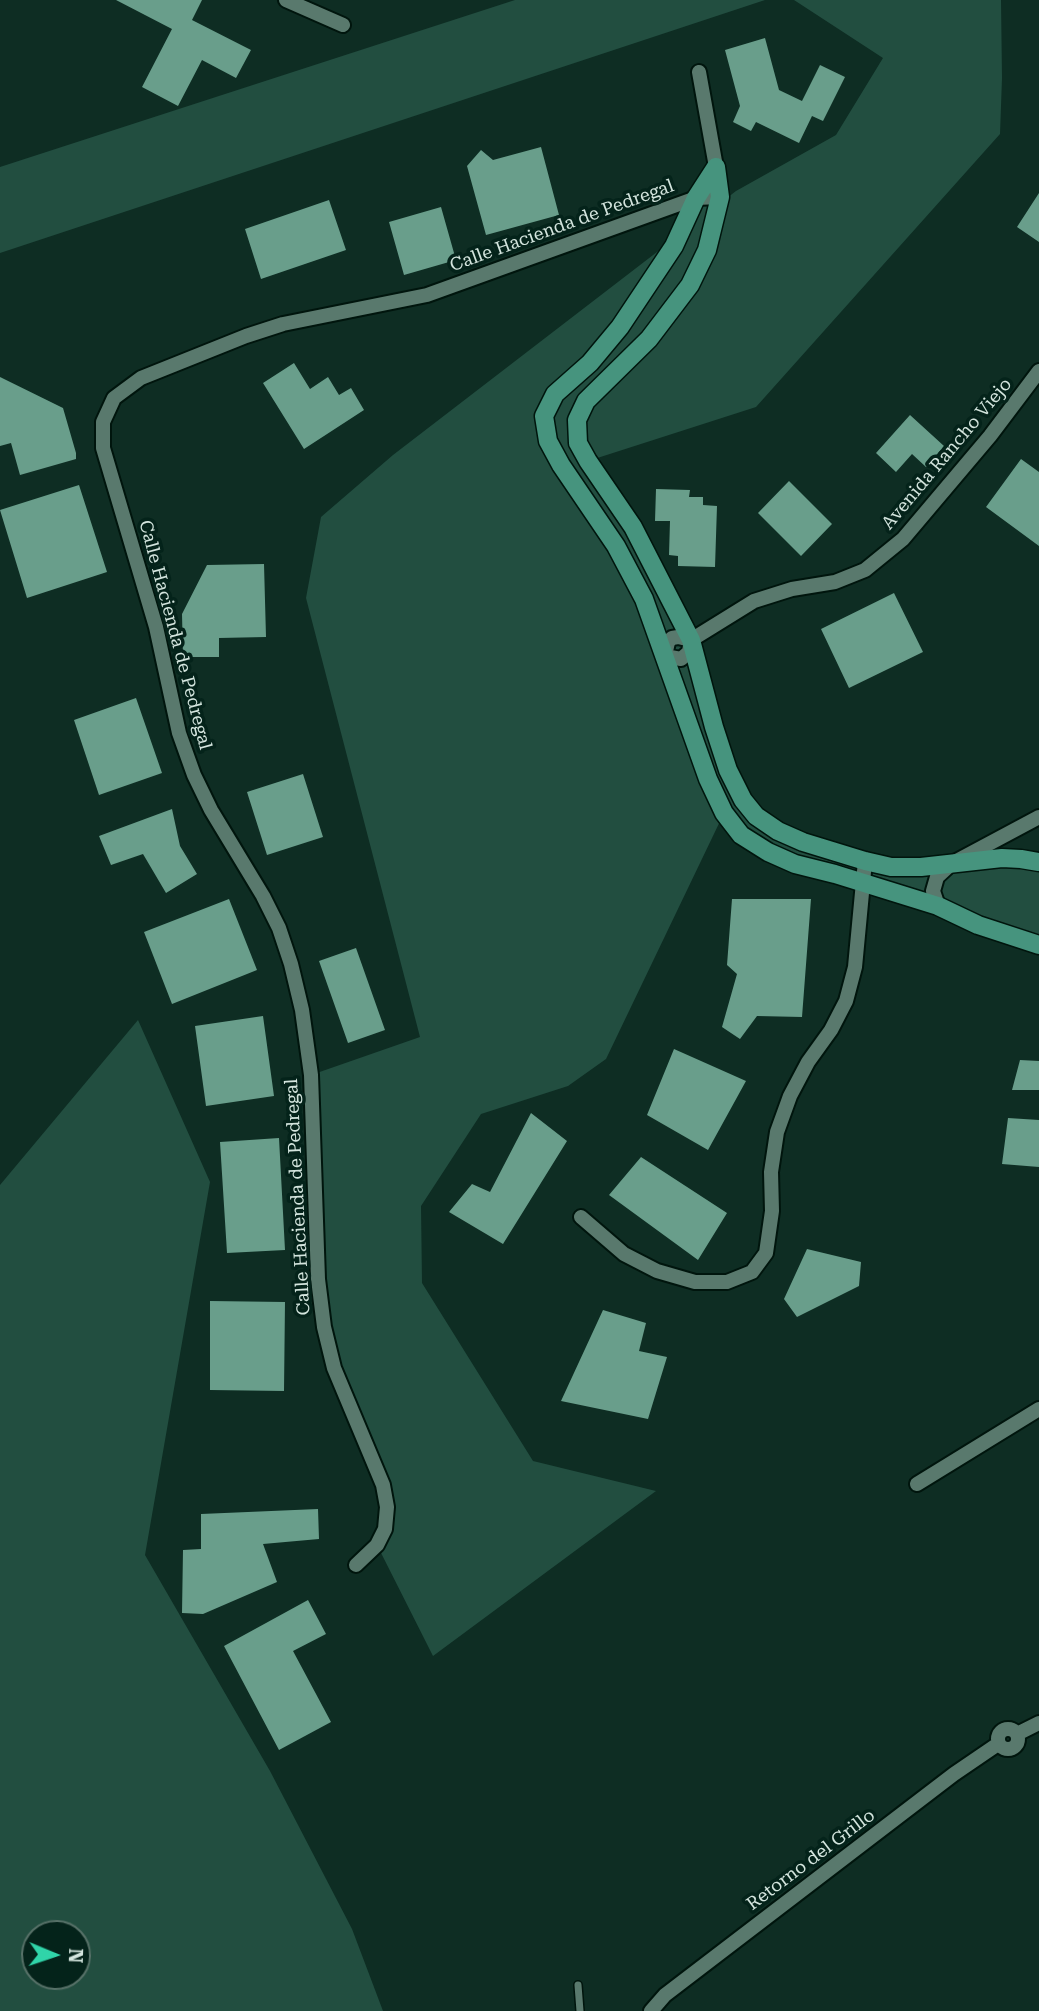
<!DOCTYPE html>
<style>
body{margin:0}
#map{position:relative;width:1039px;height:2011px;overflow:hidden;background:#0e2d23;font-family:"Roboto Serif",serif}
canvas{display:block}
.north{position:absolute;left:21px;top:1920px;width:70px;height:70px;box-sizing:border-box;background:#04231a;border:2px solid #577168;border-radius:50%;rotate:92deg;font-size:19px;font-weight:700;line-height:28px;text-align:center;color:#d4e5de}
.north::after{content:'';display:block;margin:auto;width:24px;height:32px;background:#30d4a9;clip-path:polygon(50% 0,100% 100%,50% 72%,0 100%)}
</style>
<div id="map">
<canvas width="1039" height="2011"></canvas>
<div class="north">N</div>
</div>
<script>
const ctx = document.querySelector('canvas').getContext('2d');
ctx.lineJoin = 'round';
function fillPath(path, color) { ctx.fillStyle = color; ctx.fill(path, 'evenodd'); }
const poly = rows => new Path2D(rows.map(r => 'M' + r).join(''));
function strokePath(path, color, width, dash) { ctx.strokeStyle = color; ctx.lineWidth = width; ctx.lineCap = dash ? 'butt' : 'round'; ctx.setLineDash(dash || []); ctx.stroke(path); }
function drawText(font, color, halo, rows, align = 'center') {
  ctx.font = font + ' "Roboto Serif",serif'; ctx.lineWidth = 7; ctx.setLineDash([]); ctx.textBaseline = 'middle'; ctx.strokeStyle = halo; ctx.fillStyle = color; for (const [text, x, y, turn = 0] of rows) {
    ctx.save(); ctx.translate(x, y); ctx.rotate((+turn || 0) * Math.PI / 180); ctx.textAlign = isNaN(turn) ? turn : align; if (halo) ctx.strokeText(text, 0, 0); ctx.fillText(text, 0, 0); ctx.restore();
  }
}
fillPath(poly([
 [515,0,765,0,0,253,0,167],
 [794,0,1001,0,1002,78,1000,134,756,407,588,461,663,583,714,727,756,816,865,861,1039,862,1039,944,795,864,724,813,606,1059,568,1086,481,1114,421,1206,422,1283,533,1461,656,1491,433,1656,377,1545,387,1507,324,1327,311,1075,420,1037,306,598,321,517,393,455,683,232,717,181,714,208,736,191,836,135,883,58],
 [138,1020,210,1182,145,1555,270,1771,352,1929,383,2011,0,2011,0,1185],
 [35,1934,77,1934,77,1976,35,1976]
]), '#224e40');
fillPath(poly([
 [116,0,202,0,192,20,251,50,236,78,202,60,178,106,142,87,172,29],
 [765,38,779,90,802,101,820,65,845,77,823,121,812,116,799,143,756,122,751,131,733,122,740,106,725,50],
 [541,147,559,215,486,235,467,166,481,150,493,160],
 [1039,193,1039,242,1017,227],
 [329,200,346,250,261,279,245,229],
 [441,207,456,260,404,275,389,222],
 [294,363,310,389,328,377,339,395,351,388,364,410,304,449,263,383],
 [0,377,63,408,76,453,76,459,20,475,11,443,0,446],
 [910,415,944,446,926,467,912,454,896,472,876,453],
 [1021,459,1039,472,1039,546,986,507],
 [789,481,832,524,801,556,758,513],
 [79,485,107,572,27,598,0,510],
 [656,489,690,490,689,497,703,497,703,505,717,506,715,567,678,566,678,556,669,555,670,521,655,521],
 [264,564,266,637,219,638,219,657,183,657,182,614,207,565],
 [894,593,923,652,849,688,821,629],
 [136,698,162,773,99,795,74,720],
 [303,774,323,837,267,855,247,792],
 [172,809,180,846,197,874,166,893,143,854,111,865,99,836],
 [229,899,257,970,172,1004,144,932],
 [732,899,811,899,802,1017,757,1016,740,1039,722,1027,737,974,727,965],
 [356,948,385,1030,348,1043,319,961],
 [263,1016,274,1096,206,1106,195,1026],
 [674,1049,746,1081,708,1150,647,1115],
 [1020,1060,1039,1061,1039,1090,1012,1090],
 [531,1113,567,1141,503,1244,449,1212,472,1184,490,1192],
 [1008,1118,1039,1120,1039,1167,1002,1164],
 [279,1138,285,1250,227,1253,220,1142],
 [641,1157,727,1213,698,1260,609,1195],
 [807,1249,861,1262,859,1286,797,1317,784,1299],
 [210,1301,285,1302,284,1391,210,1390],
 [603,1310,646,1323,639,1351,667,1357,648,1419,561,1401],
 [318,1509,319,1539,263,1544,277,1582,203,1614,182,1613,183,1550,201,1549,201,1514],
 [308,1600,326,1634,293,1651,331,1722,279,1750,224,1646]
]), '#699e8b');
const lane = poly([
 [578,1985,580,2011]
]);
const street = poly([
 [286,0,343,25],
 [699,72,716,167],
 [678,637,691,640,689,652,681,659,665,656,668,642,672,638,678,637],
 [691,640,754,601,792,589,835,582,865,570,903,539,990,436,1039,371],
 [938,906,933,891,937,877,951,864,1039,817],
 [581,1217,624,1254,657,1271,695,1282,727,1282,752,1272,766,1253,772,1211,771,1172,777,1132,790,1096,808,1062,831,1030,846,1001,855,967,865,861],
 [917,1484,1039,1409],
 [356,1565,377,1545,385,1529,387,1507,383,1485,334,1368,324,1327,318,1279,311,1075,302,1010,291,964,279,928,263,896,211,810,194,775,179,733,156,627,103,448,103,422,114,398,141,378,246,336,283,324,427,295,696,198,720,197],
 '998 1739a10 10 0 1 1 20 0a10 10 0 1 1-20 0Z',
 [1017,1734,1039,1723],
 [651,2011,665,1995,954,1774,998,1744]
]);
const secondary = poly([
 [716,167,696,198,674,246,620,327,590,363,555,394,544,416,548,441,561,465,616,546,644,599,708,779,724,813,741,835,768,852,795,864,835,874,938,906,978,925,1039,945],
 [716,167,720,197,707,250,690,285,649,339,586,401,577,420,578,443,588,461,633,527,691,640,714,727,728,770,743,800,756,816,778,831,803,842,865,861,891,867,921,867,1002,858,1021,859,1039,862]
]);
strokePath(lane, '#00150d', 10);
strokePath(street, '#00150d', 18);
strokePath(secondary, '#00150d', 21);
strokePath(lane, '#59796d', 7);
strokePath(street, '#59796d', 14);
strokePath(secondary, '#46947e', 18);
drawText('18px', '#d4e5de', '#04231a', [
 ["Calle Hacienda de Pedregal",562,226,-20],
 ["Avenida Rancho Viejo",947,454,-50],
 ["Calle Hacienda de Pedregal",175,635,75],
 ["Calle Hacienda de Pedregal",298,1197,-93],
 ["Retorno del Grillo",811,1860,-37]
]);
</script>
